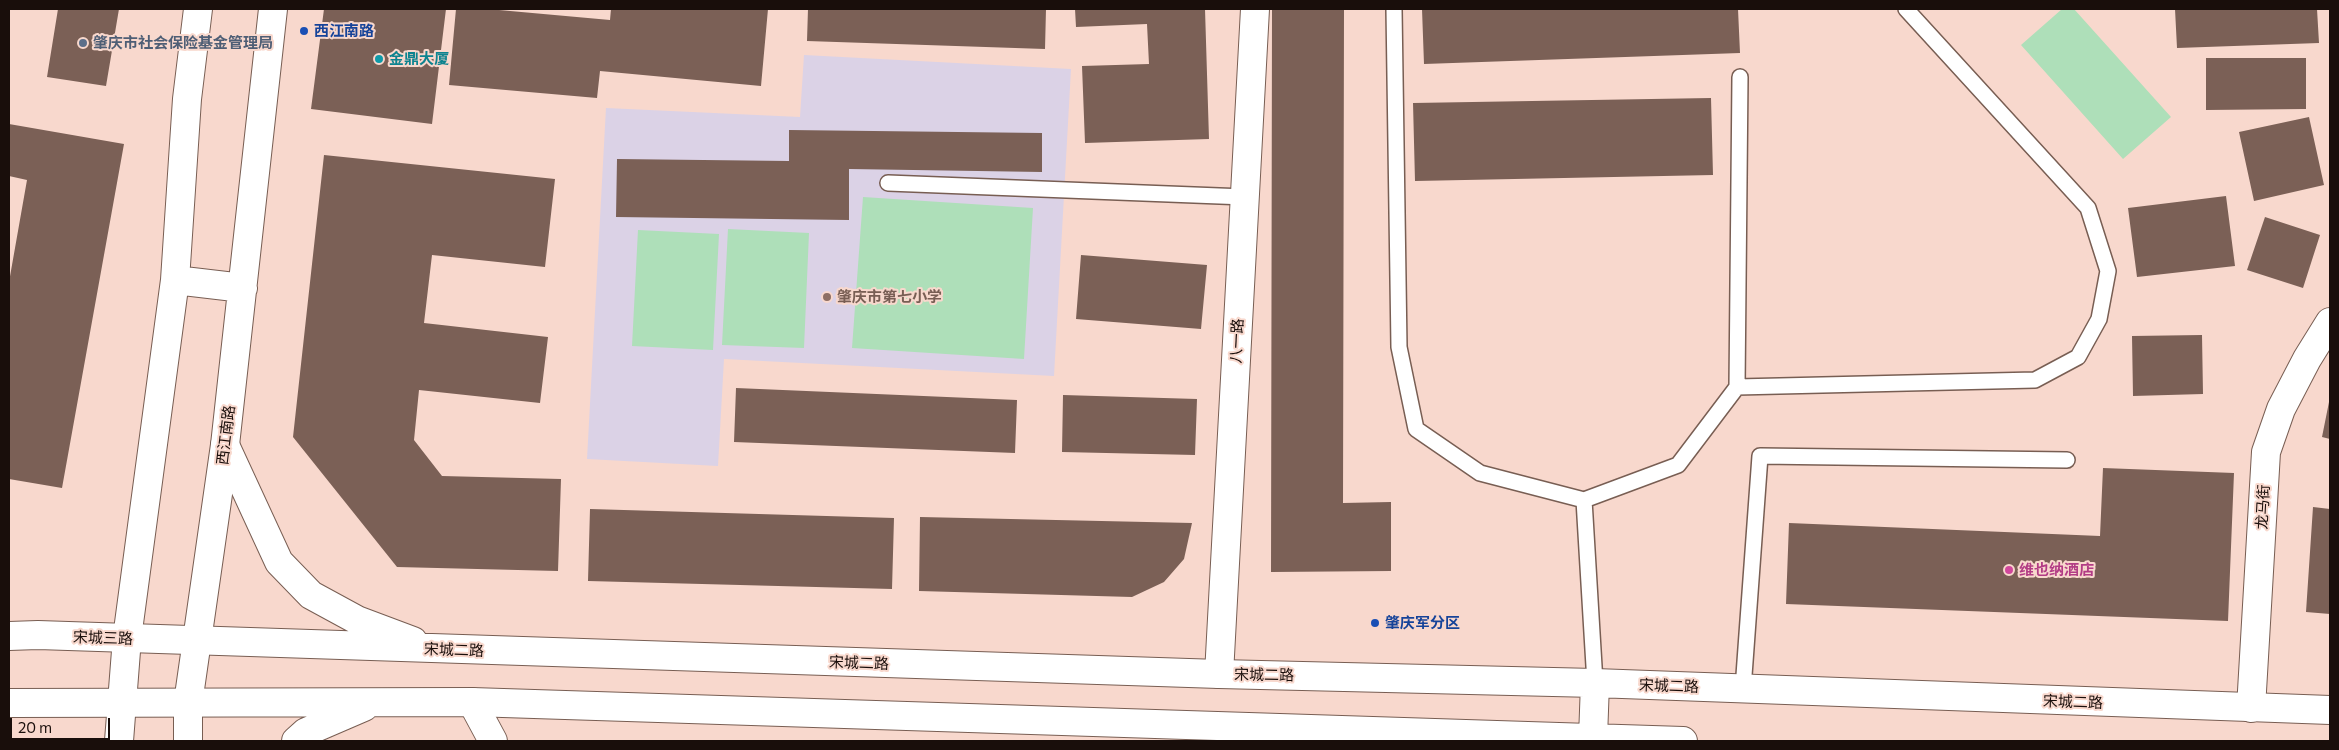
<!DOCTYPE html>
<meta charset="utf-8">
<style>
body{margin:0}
#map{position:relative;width:2339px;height:750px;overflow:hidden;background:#f8d8cd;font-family:Commissioner,sans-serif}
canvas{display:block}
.frame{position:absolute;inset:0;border:10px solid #190e0b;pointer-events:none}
.scale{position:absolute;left:10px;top:718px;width:100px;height:22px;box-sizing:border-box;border:2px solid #190e0b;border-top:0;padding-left:6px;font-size:15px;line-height:18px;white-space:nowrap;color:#190e0b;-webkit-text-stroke:4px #f8d8cd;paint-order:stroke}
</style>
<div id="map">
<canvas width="2339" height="750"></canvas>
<div class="frame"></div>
<div class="scale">20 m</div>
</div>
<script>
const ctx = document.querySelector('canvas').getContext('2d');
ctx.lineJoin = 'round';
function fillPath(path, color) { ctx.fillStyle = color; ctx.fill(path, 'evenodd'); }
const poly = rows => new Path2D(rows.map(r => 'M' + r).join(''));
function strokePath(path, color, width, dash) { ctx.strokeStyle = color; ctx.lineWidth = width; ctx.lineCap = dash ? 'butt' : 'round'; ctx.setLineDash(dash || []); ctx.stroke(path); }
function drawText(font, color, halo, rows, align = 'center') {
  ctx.font = font + ' Commissioner,"Noto Sans SC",sans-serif'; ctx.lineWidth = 4; ctx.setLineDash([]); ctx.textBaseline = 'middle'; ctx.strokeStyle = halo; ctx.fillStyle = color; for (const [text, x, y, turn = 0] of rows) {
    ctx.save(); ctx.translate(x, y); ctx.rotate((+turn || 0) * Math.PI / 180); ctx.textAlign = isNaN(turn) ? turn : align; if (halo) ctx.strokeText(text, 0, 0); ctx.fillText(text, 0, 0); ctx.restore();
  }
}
fillPath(poly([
 [804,55,1071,69,1054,376,724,359,718,466,587,459,606,108,800,117]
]), '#dbd2e6');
fillPath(poly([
 [2062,9,2074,9,2171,117,2123,159,2021,45],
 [863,197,1033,208,1024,359,852,348],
 [728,229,809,233,804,348,722,345],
 [638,230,719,234,713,350,632,346]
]), '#aedfb9');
fillPath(poly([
 [58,9,119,9,106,86,47,77],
 [324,9,446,9,432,124,311,109],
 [456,9,488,9,610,20,611,9,768,9,761,86,600,71,597,98,449,85],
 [808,9,1046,9,1045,49,807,41],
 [1075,9,1205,9,1209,139,1085,143,1082,66,1149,64,1147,24,1076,27],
 [1272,9,1344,9,1343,503,1391,502,1391,571,1271,572],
 [1422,9,1738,9,1740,53,1424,64],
 [2175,9,2317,9,2319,43,2177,48],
 [2206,58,2306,58,2306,109,2206,110],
 [1711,98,1713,175,1415,181,1413,103],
 [2309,117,2324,185,2254,201,2239,132],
 [9,124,124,144,62,488,9,479,9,282,27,180,9,176],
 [789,130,1042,133,1042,172,849,169,849,220,616,217,617,159,789,161],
 [324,155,555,179,545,267,432,255,424,323,548,337,540,403,419,390,414,440,442,476,561,479,558,571,397,567,293,437],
 [2226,196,2235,266,2137,277,2128,208],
 [2265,217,2320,235,2303,288,2247,270],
 [1081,255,1207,265,1201,329,1076,319],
 [2202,335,2203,394,2133,396,2132,336],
 [736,388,1017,400,1015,453,734,442],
 [1063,395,1197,399,1195,455,1062,452],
 [2329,402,2330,402,2330,439,2322,437],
 [2103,468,2234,473,2228,621,1786,604,1789,523,2100,536],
 [2313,507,2330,509,2330,614,2306,612],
 [590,509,894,518,892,589,588,581],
 [920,517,1192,523,1184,559,1164,582,1132,597,919,591]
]), '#7b6056');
const service = poly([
 [1394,9,1399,347,1416,429,1480,473,1584,500,1678,465,1737,387,1740,77],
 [888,183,1245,197],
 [1737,387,2035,380,2078,357,2099,319,2108,271,2088,208,1906,9],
 [1584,500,1595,683],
 [1743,689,1760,456,2067,460]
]);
const minor = poly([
 [1219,674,1255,9],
 [472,702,493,741],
 [2251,708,2266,452,2281,409,2307,359,2330,322]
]);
const secondary = poly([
 [225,445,279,562,311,595,357,620,413,641],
 [9,636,38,635,1219,674,1595,683,2330,710],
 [9,703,472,702,1683,741],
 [1593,738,1595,683],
 [296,741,306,732,364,707]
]);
const primary = poly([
 [175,280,243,288],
 [119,741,127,638,175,280,187,99,198,9],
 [188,741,188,703,225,445,273,9]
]);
strokePath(service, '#785e53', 18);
strokePath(minor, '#785e53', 30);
strokePath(secondary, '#785e53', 30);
strokePath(primary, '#785e53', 30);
strokePath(service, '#fff', 15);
strokePath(minor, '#fff', 28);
strokePath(secondary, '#fff', 28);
strokePath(primary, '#fff', 28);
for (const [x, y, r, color] of [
 [304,31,5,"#1a4fb4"],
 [83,43,5,"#5c6f8a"],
 [379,59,5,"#0f9aa8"],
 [827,297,5,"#8d6e63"],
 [2009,570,5,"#d1479c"],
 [1375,623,5,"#1a4fb4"]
]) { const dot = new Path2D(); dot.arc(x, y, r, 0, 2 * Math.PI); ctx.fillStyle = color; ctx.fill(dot); strokePath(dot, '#f8d8cd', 2); }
drawText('bold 15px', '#164399', '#f8d8cd', [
 ["西江南路",314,31],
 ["肇庆军分区",1385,623]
], 'left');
drawText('bold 15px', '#4e5e75', '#f8d8cd', [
 ["肇庆市社会保险基金管理局",93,43]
], 'left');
drawText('bold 15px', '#0d838f', '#f8d8cd', [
 ["金鼎大厦",389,59]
], 'left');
drawText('bold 15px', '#785e54', '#f8d8cd', [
 ["肇庆市第七小学",837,297]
], 'left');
drawText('15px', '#190e0b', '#f8d8cd', [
 ["八一路",1237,341,-87],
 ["西江南路",226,435,-83],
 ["龙马街",2263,507,-87],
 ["宋城三路",103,638,2],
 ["宋城二路",454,650,2],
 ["宋城二路",859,663,2],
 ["宋城二路",1264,675,1],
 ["宋城二路",1669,686,2],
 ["宋城二路",2073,702,2]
]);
drawText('bold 15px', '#b23c85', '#f8d8cd', [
 ["维也纳酒店",2019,570]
], 'left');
</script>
